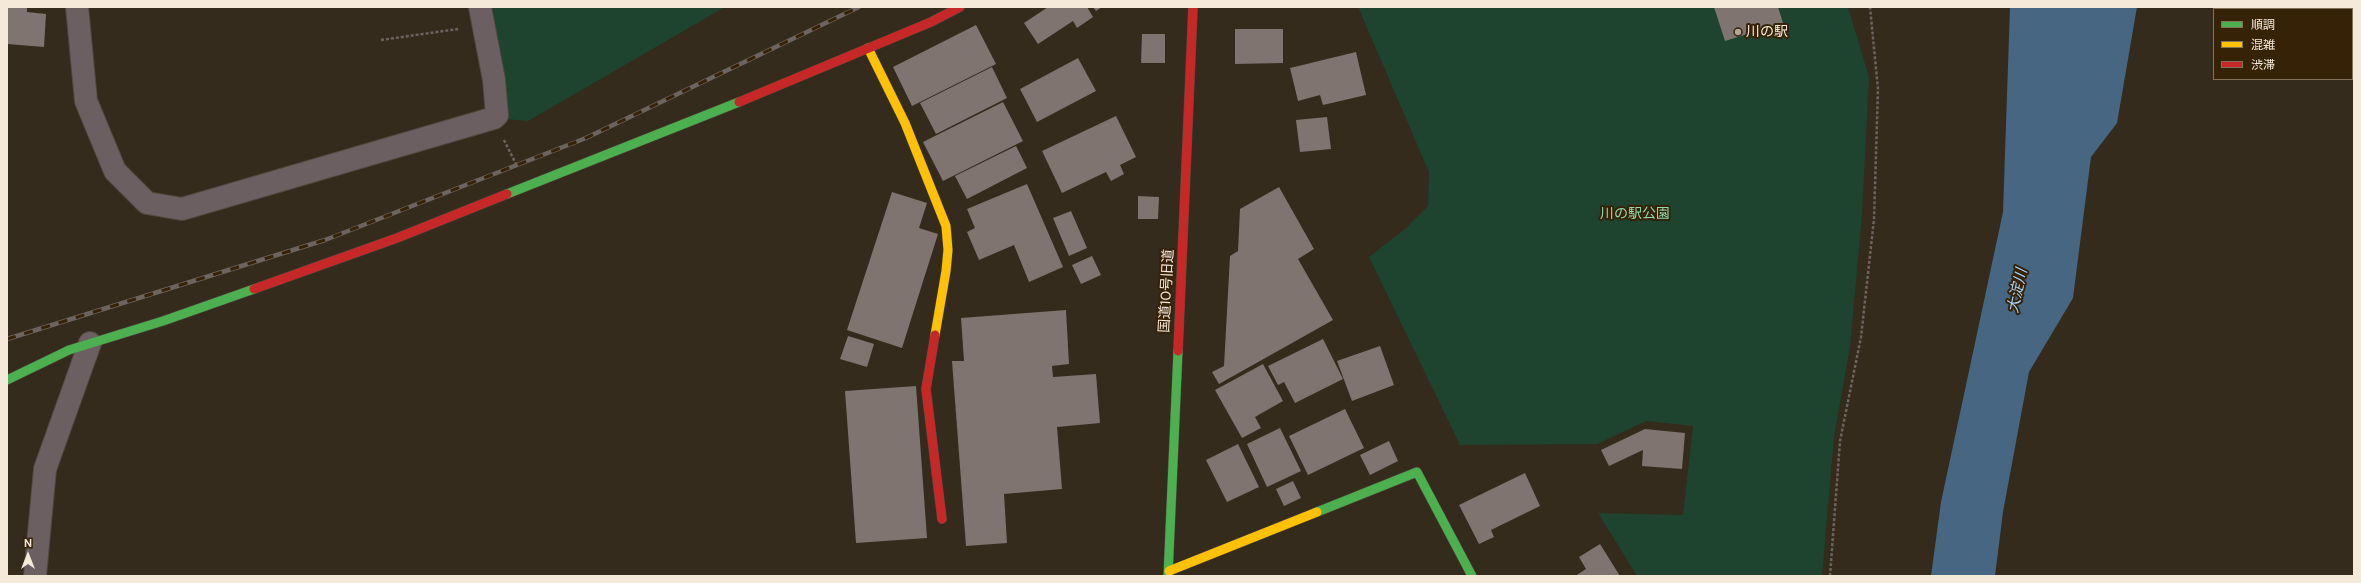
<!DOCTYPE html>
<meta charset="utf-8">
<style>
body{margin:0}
#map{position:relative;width:2361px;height:583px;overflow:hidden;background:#342b1c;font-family:"DM Sans","Noto Sans JP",sans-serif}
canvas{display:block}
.frame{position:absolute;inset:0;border:8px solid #f5e9da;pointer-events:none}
.legend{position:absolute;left:2213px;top:8px;width:140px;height:72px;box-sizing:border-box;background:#352207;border:1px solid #82725b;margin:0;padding:5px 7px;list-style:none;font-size:12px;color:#f5e9da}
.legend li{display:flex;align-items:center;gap:8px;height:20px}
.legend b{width:20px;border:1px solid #82725b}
.north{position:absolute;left:8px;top:535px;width:40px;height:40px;-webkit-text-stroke:3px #352207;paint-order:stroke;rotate:0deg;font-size:11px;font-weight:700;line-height:16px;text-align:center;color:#f5e9da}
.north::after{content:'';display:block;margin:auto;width:14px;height:18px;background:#f5e9da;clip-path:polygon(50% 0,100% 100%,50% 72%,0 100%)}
</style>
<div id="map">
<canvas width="2361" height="583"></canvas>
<div class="frame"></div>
<ul class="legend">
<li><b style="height:5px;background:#4caf50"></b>順調</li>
<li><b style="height:5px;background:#ffc107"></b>混雑</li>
<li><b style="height:5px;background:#c62828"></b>渋滞</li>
</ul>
<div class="north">N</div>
</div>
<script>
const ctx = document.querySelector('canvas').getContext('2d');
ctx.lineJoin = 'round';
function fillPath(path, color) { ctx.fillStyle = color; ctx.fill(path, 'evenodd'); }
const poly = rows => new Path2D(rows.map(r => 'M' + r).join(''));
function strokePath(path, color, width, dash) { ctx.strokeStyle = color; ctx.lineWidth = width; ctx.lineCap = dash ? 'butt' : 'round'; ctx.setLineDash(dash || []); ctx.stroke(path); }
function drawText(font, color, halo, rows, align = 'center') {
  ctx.font = font + ' "DM Sans","Noto Sans JP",sans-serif'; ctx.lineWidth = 4; ctx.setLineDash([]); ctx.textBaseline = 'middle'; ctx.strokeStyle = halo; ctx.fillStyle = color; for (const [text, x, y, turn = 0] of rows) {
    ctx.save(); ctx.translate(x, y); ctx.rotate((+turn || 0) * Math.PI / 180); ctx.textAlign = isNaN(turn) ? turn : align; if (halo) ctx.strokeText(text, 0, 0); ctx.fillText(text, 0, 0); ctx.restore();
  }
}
fillPath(poly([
 [480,7,725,7,528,121,494,118],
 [1358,7,1848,7,1869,77,1862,215,1850,347,1834,437,1822,576,1637,576,1598,513,1683,515,1693,426,1646,421,1597,444,1460,445,1369,257,1406,228,1428,206,1429,172]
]), '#1e432e');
fillPath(poly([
 [2010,7,2137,7,2117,123,2091,157,2073,298,2029,372,2003,512,1995,576,1931,576,1941,502,2003,212]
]), '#466681');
fillPath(poly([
 [8,7,27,7,27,12,46,14,44,47,7,44],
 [1048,7,1087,7,1093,17,1077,28,1073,21,1038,44,1024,23],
 [1093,7,1102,7,1096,11],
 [1714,7,1778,7,1783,23,1725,41],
 [976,25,996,64,912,106,893,67],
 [1235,29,1283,29,1283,63,1235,64],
 [1142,34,1165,34,1165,63,1141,63],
 [1356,52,1366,95,1323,105,1320,95,1298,101,1290,68],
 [1078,58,1096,91,1037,122,1020,89],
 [992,67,1007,98,936,134,920,103],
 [1003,102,1023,141,943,181,923,142],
 [1116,116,1136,157,1120,165,1124,174,1111,181,1106,172,1062,193,1042,151],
 [1327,117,1331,149,1300,152,1296,120],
 [1016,146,1027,168,967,199,955,176],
 [1027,184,1063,267,1029,282,1014,245,979,260,967,232,975,228,967,209],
 [1279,187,1314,249,1298,259,1333,320,1219,384,1212,372,1224,366,1230,256,1238,251,1240,209],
 [892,192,927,203,919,228,938,234,902,348,847,330],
 [1138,196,1159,197,1158,219,1138,219],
 [1071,211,1087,248,1069,256,1053,218],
 [1092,256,1101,275,1081,284,1072,265],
 [1066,310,1069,364,1052,366,1053,377,1096,374,1100,423,1057,427,1062,489,1004,494,1007,543,966,546,952,361,964,361,961,318],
 [848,336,874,344,867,367,840,359],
 [1323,339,1343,379,1295,403,1284,382,1278,385,1268,366],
 [1380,346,1394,385,1352,401,1337,361],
 [1263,364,1283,401,1255,417,1261,428,1242,438,1215,390],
 [916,386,927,538,856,543,845,391],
 [1345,409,1364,448,1308,475,1289,436],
 [1280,428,1301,471,1267,487,1247,444],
 [1645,429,1685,433,1682,469,1642,466,1643,450,1609,466,1601,450],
 [1389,441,1398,461,1370,475,1360,455],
 [1238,444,1259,487,1227,502,1206,460],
 [1525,473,1540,506,1491,530,1494,537,1479,544,1459,505],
 [1293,481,1301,498,1284,506,1276,489],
 [1600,544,1620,576,1575,576,1586,569,1579,557]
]), '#7f7470');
const street = poly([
 [77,7,86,101,115,171,147,203,182,209,494,118,497,115,494,80,480,7],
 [35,576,45,469,90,343]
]);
const fast = poly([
 [507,194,739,102],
 [7,380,69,350,163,321,254,289],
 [1317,512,1417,472,1472,576],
 [1168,576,1178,351]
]);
const slow = poly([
 [868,48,905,123,946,226,948,250,946,271,935,335],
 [1169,571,1317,512]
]);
const jam = poly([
 [739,102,931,22,960,7],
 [254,289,397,238,507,194],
 [935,335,926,389,942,519],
 [1178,351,1193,7]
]);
strokePath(street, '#51493d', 24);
strokePath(fast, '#51493d', 10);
strokePath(slow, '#51493d', 10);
strokePath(jam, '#51493d', 10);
strokePath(poly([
 [381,40,458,29],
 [504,140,516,164],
 [1830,576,1840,441,1861,337,1874,219,1878,89,1870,7]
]), '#6d6361', 2.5, [3, 2]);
strokePath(street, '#6b5f62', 22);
strokePath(fast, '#4caf50', 9);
strokePath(slow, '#ffc107', 9);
strokePath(jam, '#c62828', 9);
const rail = poly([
 [7,339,325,240,586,138,859,7]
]);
strokePath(rail, '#6d6360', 4.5);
strokePath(rail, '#352207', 3, [9]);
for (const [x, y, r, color] of [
 [1738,32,4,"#b1a698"]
]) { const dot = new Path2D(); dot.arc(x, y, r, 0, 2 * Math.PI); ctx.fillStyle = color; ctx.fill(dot); strokePath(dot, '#352207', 1.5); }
drawText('14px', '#f5e9da', '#352207', [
 ["川の駅",1746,32]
], 'left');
drawText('14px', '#8fd9b0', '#352207', [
 ["川の駅公園",1635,214]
]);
drawText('14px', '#f5e9da', '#352207', [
 ["国道10号旧道",1167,291,-87]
]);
drawText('italic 15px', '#a5d4fd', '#352207', [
 ["大淀川",2018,291,-78]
]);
</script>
